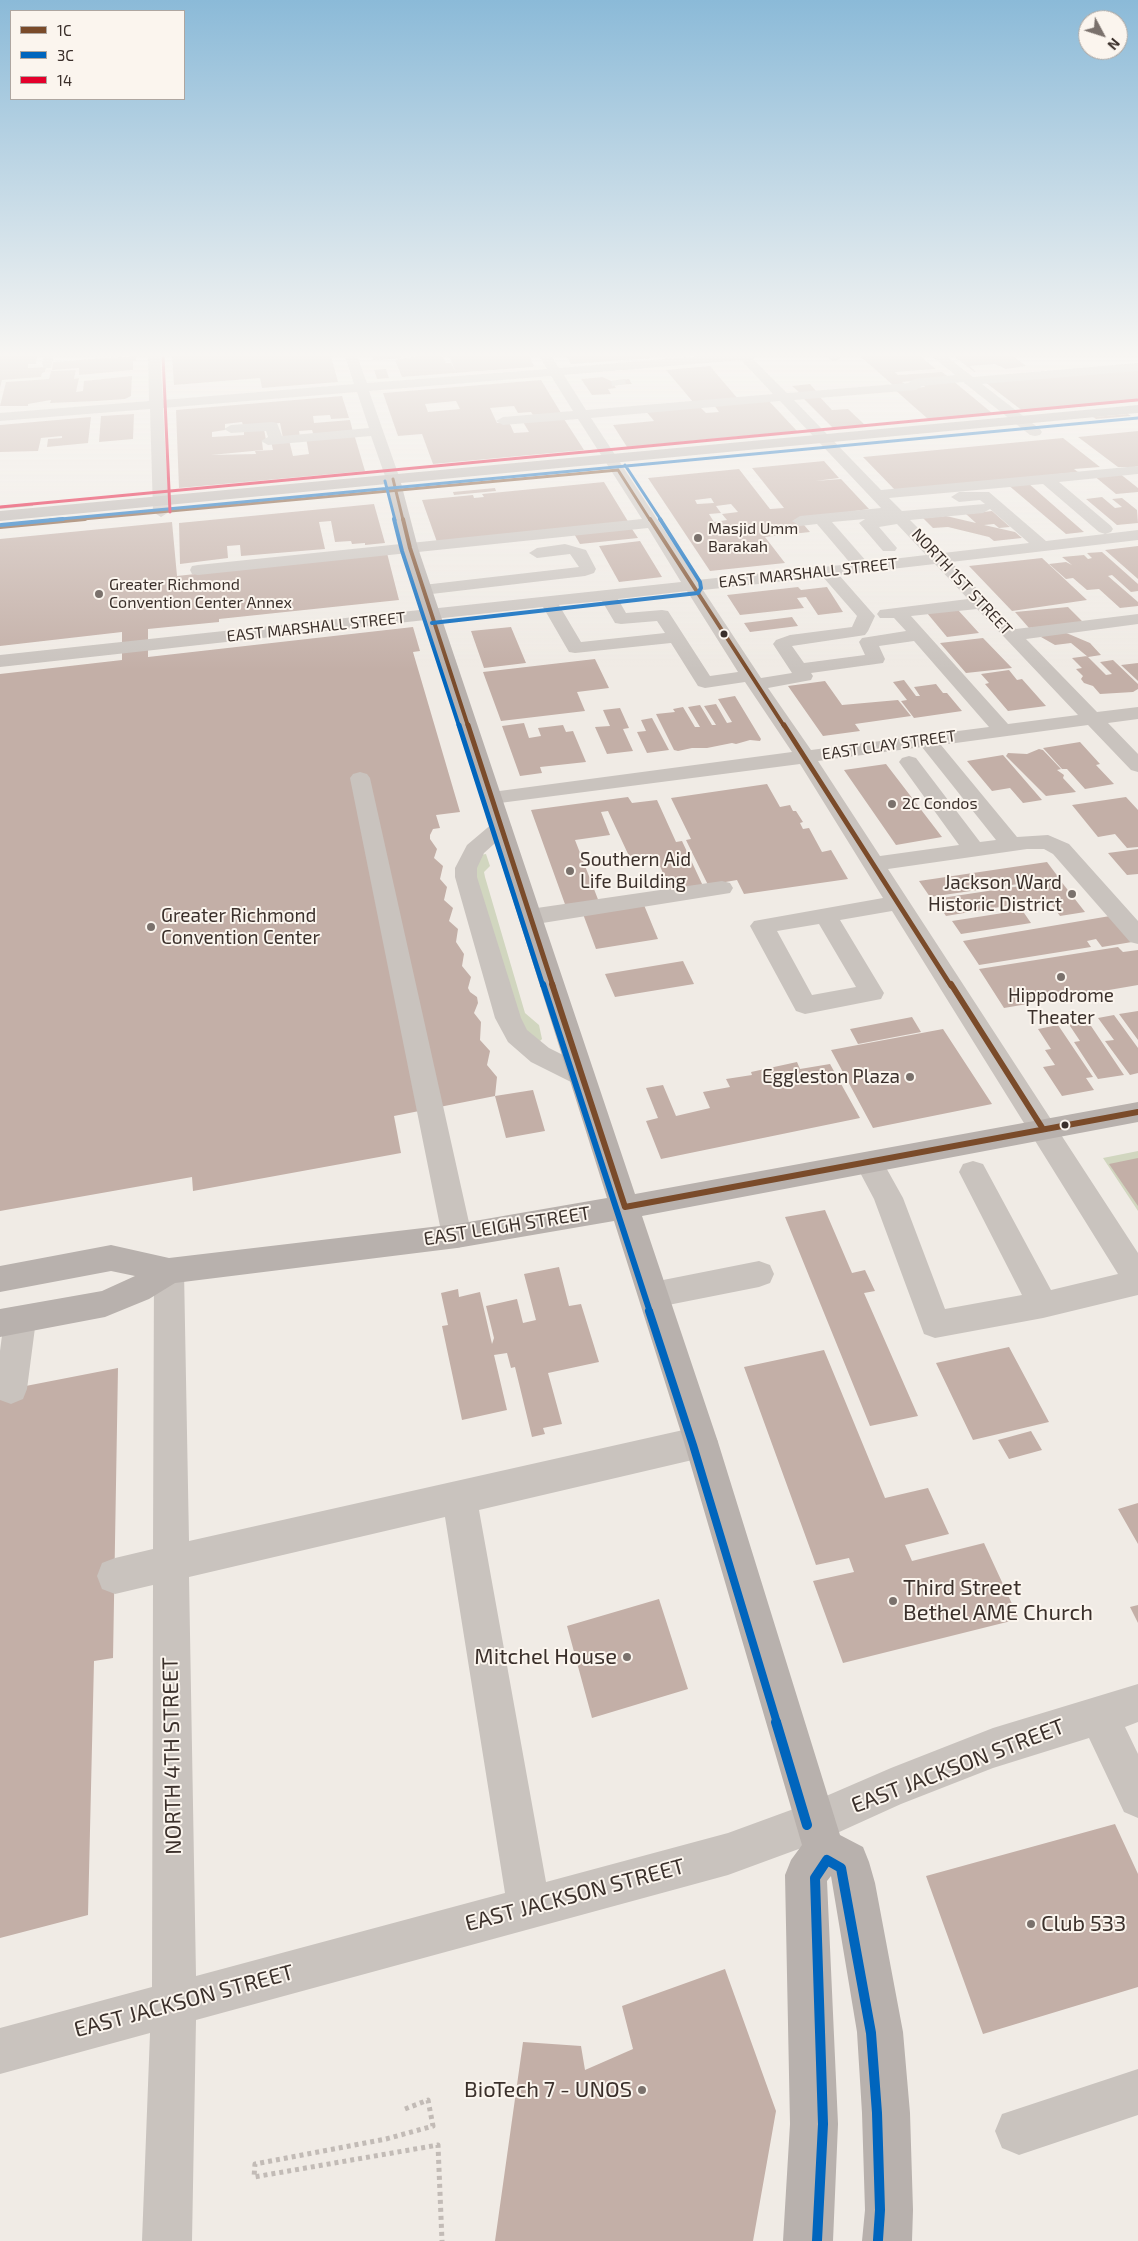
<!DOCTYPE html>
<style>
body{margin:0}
#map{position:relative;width:1138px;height:2241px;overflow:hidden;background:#f0ebe5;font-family:"Exo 2",sans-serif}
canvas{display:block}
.legend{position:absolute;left:10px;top:10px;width:175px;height:90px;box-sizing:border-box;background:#fbf5ee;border:1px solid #aea6a0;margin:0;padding:6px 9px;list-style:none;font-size:15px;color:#3b302b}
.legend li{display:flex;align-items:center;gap:10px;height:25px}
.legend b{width:25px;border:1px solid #aea6a0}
.north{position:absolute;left:1078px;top:10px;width:50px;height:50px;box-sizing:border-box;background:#fbf5ee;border:1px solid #aea6a0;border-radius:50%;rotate:130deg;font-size:14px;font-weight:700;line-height:20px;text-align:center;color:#3b302b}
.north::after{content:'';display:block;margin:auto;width:18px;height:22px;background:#7a716c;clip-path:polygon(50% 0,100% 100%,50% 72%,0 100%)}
</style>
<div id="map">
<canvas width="1138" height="2241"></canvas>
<ul class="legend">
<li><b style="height:6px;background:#7a4b2a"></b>1C</li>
<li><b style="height:6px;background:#0065bd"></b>3C</li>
<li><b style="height:6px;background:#e4002b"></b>14</li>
</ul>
<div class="north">N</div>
</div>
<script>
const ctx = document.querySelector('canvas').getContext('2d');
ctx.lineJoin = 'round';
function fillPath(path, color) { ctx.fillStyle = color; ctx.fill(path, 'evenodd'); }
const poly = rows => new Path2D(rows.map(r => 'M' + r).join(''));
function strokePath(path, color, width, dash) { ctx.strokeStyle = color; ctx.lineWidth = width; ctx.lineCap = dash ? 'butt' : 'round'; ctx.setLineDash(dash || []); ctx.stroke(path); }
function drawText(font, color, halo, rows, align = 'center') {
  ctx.font = font + ' "Exo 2",sans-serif'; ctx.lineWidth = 4; ctx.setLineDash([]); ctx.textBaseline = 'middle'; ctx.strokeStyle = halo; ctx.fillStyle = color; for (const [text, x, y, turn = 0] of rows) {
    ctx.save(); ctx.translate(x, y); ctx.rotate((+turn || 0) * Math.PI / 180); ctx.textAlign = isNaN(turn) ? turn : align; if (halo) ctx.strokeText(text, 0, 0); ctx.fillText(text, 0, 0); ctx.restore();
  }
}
fillPath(poly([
 [486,854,490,866,484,872,485,877,525,1013,539,1025,542,1039,540,1041,525,1035,475,876,475,868,480,855],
 [1138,1151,1138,1211,1103,1158]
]), '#d1d6bf');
fillPath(poly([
 [0,356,37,356,36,364,28,364,28,368,46,367,45,372,42,373,41,377,2,380,0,388],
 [135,356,136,361,133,361,133,370,79,375,79,368,52,370,53,362],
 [172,356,331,356,338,382,262,388,260,378,174,385],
 [372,356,401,356,401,358,373,360],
 [418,356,442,356,446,363,451,363,456,373,449,356,529,356,534,366,532,367,402,377,395,360],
 [566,356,650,356,650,358,571,364],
 [860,356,920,356,936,369,895,372,898,375,942,372,950,378,902,382,906,385,894,386],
 [954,356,1013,356,1026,366,1006,369,995,364,970,366,976,372,974,372],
 [710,366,738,399,693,402,666,370],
 [1138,368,1138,401,1024,412,985,382],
 [386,369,389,378,377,379,374,370],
 [76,370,74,379,79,378,76,392,83,391,84,381,132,376,131,396,125,399,97,401,50,403,51,400,28,404,28,406,0,406,6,382,49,379,51,371],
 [603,377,611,381,629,379,632,384,614,385,616,388,608,389,611,394,592,395,581,379],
 [541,380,561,413,533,415,531,412,518,413,514,406,490,408,497,423,509,422,514,433,529,432,523,422,564,419,584,450,433,464,422,434,398,436,383,393],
 [456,401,460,409,428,412,425,404],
 [952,380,992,413,928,419,894,389,925,387,921,383],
 [810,384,817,392,800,393,792,386],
 [342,396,349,418,331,419,330,415,313,416,314,423,350,420,353,432,314,436,312,430,299,431,300,437,283,438,280,423,243,426,242,422,225,424,225,430,212,432,212,437,244,435,244,431,264,429,266,440,262,441,263,450,211,455,256,454,255,451,273,450,271,441,289,440,293,456,309,454,306,438,354,434,365,471,179,488,176,410],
 [819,396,832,410,848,409,865,425,833,428,803,398],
 [768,400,797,431,627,447,613,425,654,421,645,410,700,407,706,413,719,412,714,405],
 [134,414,133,439,99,442,101,416],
 [1128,414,1131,416,1096,419,1093,417],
 [91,417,88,443,47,447,48,439,62,438,62,436,41,438,38,451,0,452,0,425],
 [1138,431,1138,466,1135,467,1118,467,1078,437],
 [1063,438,1100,467,1074,469,1078,472,896,491,863,457],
 [824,461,839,478,815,481,841,479,869,509,799,519,810,532,765,537,785,563,710,571,648,478,739,469,770,509,784,508,752,468],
 [711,498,714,503,697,504,695,500],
 [731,504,738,512,722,514,727,520,714,522,709,514,721,513,716,506],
 [1119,473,1138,488,1138,492,1116,494,1093,475],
 [604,482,629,523,437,542,422,500,473,495,474,498,484,497,482,494],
 [1028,483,1084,532,1066,534,1007,484],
 [495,488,496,491,454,495,453,492],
 [1102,497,1115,508,1122,507,1112,499,1122,498,1137,510,1138,523,1117,525,1086,499],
 [33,503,33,506,0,509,0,506],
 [374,504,385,543,365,545,365,543,352,544,351,541,335,542,331,521,319,522,325,549,241,556,240,545,227,546,228,558,180,564,179,523],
 [992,511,1010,527,999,528,994,524,984,525,1015,532,1022,538,994,541,989,537,948,527,933,528,923,518,946,516,976,523,966,514],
 [172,522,177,576,387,553,399,600,219,619,219,622,148,629,148,657,413,627,420,651,413,652,460,812,436,815,440,828,433,829,430,835,430,839,437,849,434,858,443,866,440,879,447,887,444,900,453,908,449,921,458,929,456,942,464,954,462,966,471,977,468,988,470,992,477,997,478,1003,474,1013,481,1022,480,1040,490,1051,487,1065,497,1077,495,1096,394,1116,401,1153,193,1191,192,1177,0,1211,0,674,122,660,122,632,0,646,0,539],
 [630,526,638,538,580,544,573,532],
 [640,541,662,577,619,582,599,546],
 [1138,546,1138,579,1105,550],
 [1102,552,1138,584,1138,591,1131,592,1112,575,1108,576,1138,602,1138,606,1120,608,1099,589,1087,590,1073,578,1066,579,1049,564,1066,562,1072,565,1062,557,1084,555,1088,559,1092,558,1087,553],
 [1042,558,1087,600,1012,611,969,566],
 [798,587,801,590,827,587,843,612,818,615,806,597,797,598,804,608,740,615,727,595],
 [1068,607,1083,622,1029,628,1015,612],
 [958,610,979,633,947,637,927,613],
 [792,617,798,626,750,632,744,623],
 [511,627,526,663,484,668,471,631],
 [1064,632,1090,643,1101,655,1088,657,1071,643,1055,645,1041,637,1044,635],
 [983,638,1012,668,966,673,940,643],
 [1087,656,1106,675,1112,674,1100,662,1113,660,1138,684,1138,689,1133,692,1100,694,1093,686,1084,683,1081,679,1083,676,1076,669,1082,668,1072,658],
 [595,659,609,688,577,692,585,711,501,721,483,672],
 [1138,663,1138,681,1121,665],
 [1009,670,1017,680,1022,679,1046,706,1008,711,985,684,989,683,981,674],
 [904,680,916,696,920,696,914,687,936,684,943,693,947,693,962,711,914,718,901,701,907,700,893,682],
 [825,681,842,705,898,700,911,716,855,724,860,731,823,736,788,686],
 [735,696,761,739,760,741,750,740,736,744,732,743,707,748,692,748,678,751,674,750,656,714,675,712,673,709,683,707,695,727,700,727,688,707,700,705,712,725,716,725,704,706,716,704,727,723,732,722,718,699],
 [620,708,629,728,623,729,633,751,607,754,595,727,610,726,603,710],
 [652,718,669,750,647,753,637,732,646,731,641,720],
 [524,723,529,738,541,736,538,728,563,725,566,732,573,731,586,762,540,767,542,773,520,776,502,726],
 [1080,742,1100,764,1096,765,1114,784,1085,789,1067,769,1062,769,1043,748],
 [1039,749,1043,750,1061,769,1057,770,1064,775,1063,778,1076,792,1046,796,1006,756,1008,753,1027,754],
 [1003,755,1042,800,1023,803,1010,788,992,791,967,761],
 [886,764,942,837,896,845,844,770],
 [767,784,780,807,790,805,793,811,796,811,803,822,800,823,803,829,809,828,822,852,831,850,848,879,744,894,737,880,708,885,686,840,691,839,671,798],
 [628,797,632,803,657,800,676,842,682,841,703,886,671,891,655,855,647,857,645,854,629,856,608,811,601,812,610,835,575,840,599,902,566,907,531,810],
 [1126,797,1138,810,1138,847,1127,848,1115,834,1098,837,1072,805],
 [1138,849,1138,874,1127,875,1108,853],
 [1047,862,1059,878,930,897,919,881],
 [1060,880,1085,912,1060,916,1048,899,946,916,935,899],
 [644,905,658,939,596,949,583,914],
 [1022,910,1031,923,961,934,952,921],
 [1110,916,1132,942,1102,947,1096,939,1087,941,1091,947,979,965,963,941],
 [1118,947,1123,952,1138,950,1138,985,1004,1008,979,969],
 [683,961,694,984,615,997,605,974],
 [1138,1011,1138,1040,1119,1014],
 [1114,1015,1138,1048,1138,1073,1130,1075,1105,1041,1114,1040,1098,1018],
 [912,1017,921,1032,858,1044,850,1029],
 [1087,1020,1124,1075,1098,1079,1074,1042,1080,1041,1068,1023],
 [1058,1025,1093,1077,1086,1078,1094,1090,1062,1096,1043,1067,1055,1065,1045,1050,1051,1049,1038,1029],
 [943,1029,992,1104,873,1128,831,1050],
 [797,1062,800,1069,830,1064,860,1118,661,1159,646,1121,658,1118,646,1088,663,1085,676,1116,710,1108,703,1092,730,1087,726,1079,752,1075,751,1072],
 [533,1090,545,1131,506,1138,495,1096],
 [1138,1158,1138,1206,1109,1164],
 [825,1210,852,1273,865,1270,875,1291,864,1293,918,1416,870,1426,785,1217],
 [559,1267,569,1306,581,1304,599,1362,548,1373,562,1424,543,1428,545,1434,532,1437,515,1367,511,1368,507,1353,494,1355,507,1410,462,1420,442,1326,448,1325,441,1293,458,1289,459,1297,480,1292,492,1344,494,1338,486,1306,517,1299,523,1323,536,1320,524,1274],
 [1009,1347,1049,1422,973,1440,936,1363],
 [824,1350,885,1498,928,1488,949,1534,905,1545,912,1561,984,1543,1019,1619,843,1663,813,1581,854,1572,849,1558,816,1565,744,1367],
 [118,1368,113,1658,94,1661,88,1915,0,1938,0,1391],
 [1031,1431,1042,1450,1009,1459,998,1440],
 [1138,1503,1138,1544,1118,1509],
 [659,1599,688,1689,592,1718,567,1626],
 [1138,1605,1138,1623,1130,1607],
 [1115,1824,1138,1874,1138,1987,983,2034,926,1876],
 [725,1969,776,2111,753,2241,495,2241,523,2042,581,2046,585,2070,633,2049,622,2006]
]), '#c3afa7');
strokePath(poly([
 [618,380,619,385]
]), '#ccc6c0', 14, [14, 7]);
strokePath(poly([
 [405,2109,428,2100,433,2126,386,2139,255,2164,254,2177,438,2145,442,2241]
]), '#c2bbb6', 5, [4, 4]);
fillPath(poly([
 [42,356,54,356,51,368,43,368,42,356],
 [148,356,160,356,163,400,354,384,345,356,357,356,367,383,547,369,539,356,551,356,559,368,699,356,755,356,753,359,787,393,908,383,914,379,955,375,932,356,946,356,973,377,1138,363,1138,371,982,384,1040,429,1042,432,1040,435,1035,436,1030,435,963,382,922,386,916,390,794,400,881,490,1138,466,1138,474,1059,482,1111,526,1113,529,1111,532,1105,534,1099,532,1043,484,889,498,902,511,985,504,980,500,959,502,951,497,959,492,989,492,1046,541,1138,530,1138,540,951,562,1016,629,1138,614,1138,624,1026,639,1097,712,1138,707,1138,719,1108,723,1138,754,1138,772,1131,770,1088,725,941,745,1017,837,1048,835,1069,844,1138,921,1138,944,1130,942,1053,854,1044,849,1027,849,888,869,1138,1253,1138,1295,1043,1318,935,1338,924,1334,874,1199,855,1163,859,1155,869,1152,879,1155,903,1198,945,1309,1022,1295,959,1172,963,1164,973,1161,983,1164,1051,1290,1118,1274,892,911,840,920,884,993,881,999,805,1014,796,1011,750,926,754,921,883,898,800,764,492,804,485,802,481,798,485,794,492,792,792,752,745,682,705,688,698,686,671,643,575,653,569,652,543,607,0,667,0,655,681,582,648,528,198,575,192,574,190,570,192,566,198,565,642,519,578,419,503,425,496,421,503,417,573,411,551,376,369,391,400,479,393,483,386,479,371,436,268,445,261,441,268,437,266,431,231,433,224,429,231,425,272,422,277,423,282,436,369,428,357,392,163,408,169,512,161,517,153,512,150,409,0,421,0,413,149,401,148,356],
 [741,360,773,394,586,410,564,375,741,360],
 [780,401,881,508,800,516,792,521,800,526,817,524,851,564,697,580,591,418,780,401],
 [990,509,1029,543,943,553,910,520,983,513,990,509],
 [865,519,859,523,883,551,895,551,897,548,879,527,897,524,926,555,867,562,832,522,865,519],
 [935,564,968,599,880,610,877,614,880,618,894,618,906,631,862,638,859,642,865,655,804,663,792,646,859,636,865,635,868,631,875,616,839,575,935,564],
 [823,577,857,616,852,627,790,635,776,640,773,644,792,673,761,678,703,590,823,577],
 [687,591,738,672,710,676,668,611,662,610,626,613,618,599,687,591],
 [602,601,615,623,621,624,657,621,665,633,581,642,559,605,602,601],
 [977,609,1006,639,1078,715,1008,724,911,616,977,609],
 [914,641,989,727,811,750,768,688,811,680,813,676,811,673,883,663,885,659,879,646,914,641],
 [922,747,996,840,980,842,916,758,909,756,902,758,899,762,959,845,880,856,818,761,922,747],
 [819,924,856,987,812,995,777,931,819,924],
 [825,356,839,356,840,358,834,362,825,356],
 [565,544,586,550,596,569,594,573,585,576,423,595,417,594,414,590,417,586,423,585,579,567,570,554,537,558,529,553,537,548,565,544],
 [360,772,367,774,370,778,472,1236,468,1245,457,1248,446,1245,442,1236,350,778,353,774,360,772],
 [501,821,509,823,512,828,484,853,477,868,477,877,521,1018,527,1030,549,1048,591,1069,595,1076,591,1083,582,1086,573,1083,531,1062,508,1042,495,1018,455,877,455,868,467,845,493,823,501,821],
 [722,881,730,883,733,888,730,893,530,925,522,922,518,917,522,912,530,909,722,881],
 [169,1258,180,1262,184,1271,189,1541,701,1426,713,1431,718,1442,713,1453,701,1458,479,1510,546,1882,728,1833,810,1803,891,1768,993,1728,1138,1684,1138,1722,1125,1727,1138,1754,1138,1818,1124,1812,1089,1738,993,1768,901,1804,815,1843,728,1875,196,2020,192,2241,142,2241,150,2033,0,2074,0,2028,152,1987,153,1585,115,1594,102,1589,97,1576,102,1563,115,1558,153,1549,154,1271,158,1262,169,1258],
 [445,1517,505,1893,196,1976,189,1577,445,1517],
 [759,1261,770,1265,774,1274,770,1283,759,1287,653,1308,642,1304,638,1295,642,1286,653,1282,759,1261],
 [20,1306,31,1310,36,1320,27,1389,23,1399,11,1404,0,1400,0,1351,4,1320,9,1310,20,1306],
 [1138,2069,1138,2115,1019,2155,1002,2148,995,2131,1002,2114,1138,2069]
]), '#c9c3be');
fillPath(poly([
 [1138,405,1138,413,401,483,418,548,635,1194,1138,1102,1138,1122,642,1216,718,1442,840,1835,863,1847,869,1862,875,1883,903,2032,910,2113,913,2210,912,2241,862,2241,865,2210,862,2113,857,2032,831,1876,827,1881,838,2124,833,2241,783,2241,790,2124,785,1875,791,1860,802,1845,684,1442,614,1221,457,1248,175,1283,149,1299,105,1317,0,1337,0,1309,102,1291,135,1276,111,1271,0,1292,0,1266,111,1245,169,1258,457,1224,607,1198,402,548,387,484,0,521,0,511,1138,405]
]), '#b8b1ad');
strokePath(poly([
 [618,470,650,520],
 [393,479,403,520],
 [72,520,618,470]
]), '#7a4b2a', 3);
strokePath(poly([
 [403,519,410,548,468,726],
 [650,519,784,726],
 [0,527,85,519]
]), '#7a4b2a', 4);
strokePath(poly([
 [468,725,553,986],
 [784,725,951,986]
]), '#7a4b2a', 5);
strokePath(poly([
 [552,984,625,1207],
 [951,984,1043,1129],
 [625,1207,1138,1112]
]), '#7a4b2a', 6);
strokePath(poly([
 [625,465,661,520],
 [385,481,395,520],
 [50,520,1138,418]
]), '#0065bd', 3);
strokePath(poly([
 [394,519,402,551,459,726],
 [1,525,63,519],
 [432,623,698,593,701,588,700,582,660,519]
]), '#0065bd', 4);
strokePath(poly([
 [459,725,543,986]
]), '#0065bd', 5);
strokePath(poly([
 [543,984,650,1312]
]), '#0065bd', 6);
strokePath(poly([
 [649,1311,693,1445,777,1723]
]), '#0065bd', 8);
strokePath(poly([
 [776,1722,807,1825],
 [817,2241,823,2124,815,1878,827,1860,841,1868,871,2033,877,2113,880,2210,878,2240]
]), '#0065bd', 10);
strokePath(poly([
 [163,356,170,512],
 [0,507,1137,400]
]), '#e4002b', 3);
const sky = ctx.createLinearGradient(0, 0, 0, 670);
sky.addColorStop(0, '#8bbad8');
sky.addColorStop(0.53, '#f8f6f3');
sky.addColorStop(1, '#f8f6f300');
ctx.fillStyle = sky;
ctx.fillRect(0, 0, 1138, 670);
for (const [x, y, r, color] of [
 [698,538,5,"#7a716c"],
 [99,594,5,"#7a716c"],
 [724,634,4.5,"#3b302b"],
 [892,804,5,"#7a716c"],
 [570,871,5,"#7a716c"],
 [1072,894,5,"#7a716c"],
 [151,927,5,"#7a716c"],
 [1061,977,5,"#7a716c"],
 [910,1077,5,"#7a716c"],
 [1065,1125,4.5,"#3b302b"],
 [893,1601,5,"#7a716c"],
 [627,1657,5,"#7a716c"],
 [1031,1924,5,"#7a716c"],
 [642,2090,5,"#7a716c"]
]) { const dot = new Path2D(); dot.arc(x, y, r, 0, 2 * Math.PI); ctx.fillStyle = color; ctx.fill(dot); strokePath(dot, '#fbf5ee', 2); }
drawText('16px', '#3b302b', '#fbf5ee', [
 ["Masjid Umm",708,529],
 ["Barakah",708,547],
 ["Greater Richmond",109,585],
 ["Convention Center Annex",109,603],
 ["2C Condos",902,804]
], 'left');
drawText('16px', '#3b302b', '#fbf5ee', [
 ["EAST MARSHALL STREET",808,573,-6],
 ["NORTH 1ST STREET",962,582,47],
 ["EAST MARSHALL STREET",316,627,-6],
 ["EAST CLAY STREET",889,745,-8]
]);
drawText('19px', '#3b302b', '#fbf5ee', [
 ["Southern Aid",580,860],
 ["Life Building",580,882],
 ["Jackson Ward",1062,883,"right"],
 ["Historic District",1062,905,"right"],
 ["Greater Richmond",161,916],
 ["Convention Center",161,938],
 ["Hippodrome",1061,996,"center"],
 ["Theater",1061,1018,"center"],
 ["Eggleston Plaza",900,1077,"right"]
], 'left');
drawText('19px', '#3b302b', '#fbf5ee', [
 ["EAST LEIGH STREET",507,1226,-9]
]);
drawText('22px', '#3b302b', '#fbf5ee', [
 ["Third Street",903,1588],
 ["Bethel AME Church",903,1613],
 ["Mitchel House",617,1657,"right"],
 ["Club 533",1041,1924],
 ["BioTech 7 - UNOS",632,2090,"right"]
], 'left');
drawText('22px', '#3b302b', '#fbf5ee', [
 ["NORTH 4TH STREET",172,1756,-91],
 ["EAST JACKSON STREET",958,1766,-21],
 ["EAST JACKSON STREET",575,1895,-15],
 ["EAST JACKSON STREET",184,2001,-15]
]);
</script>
